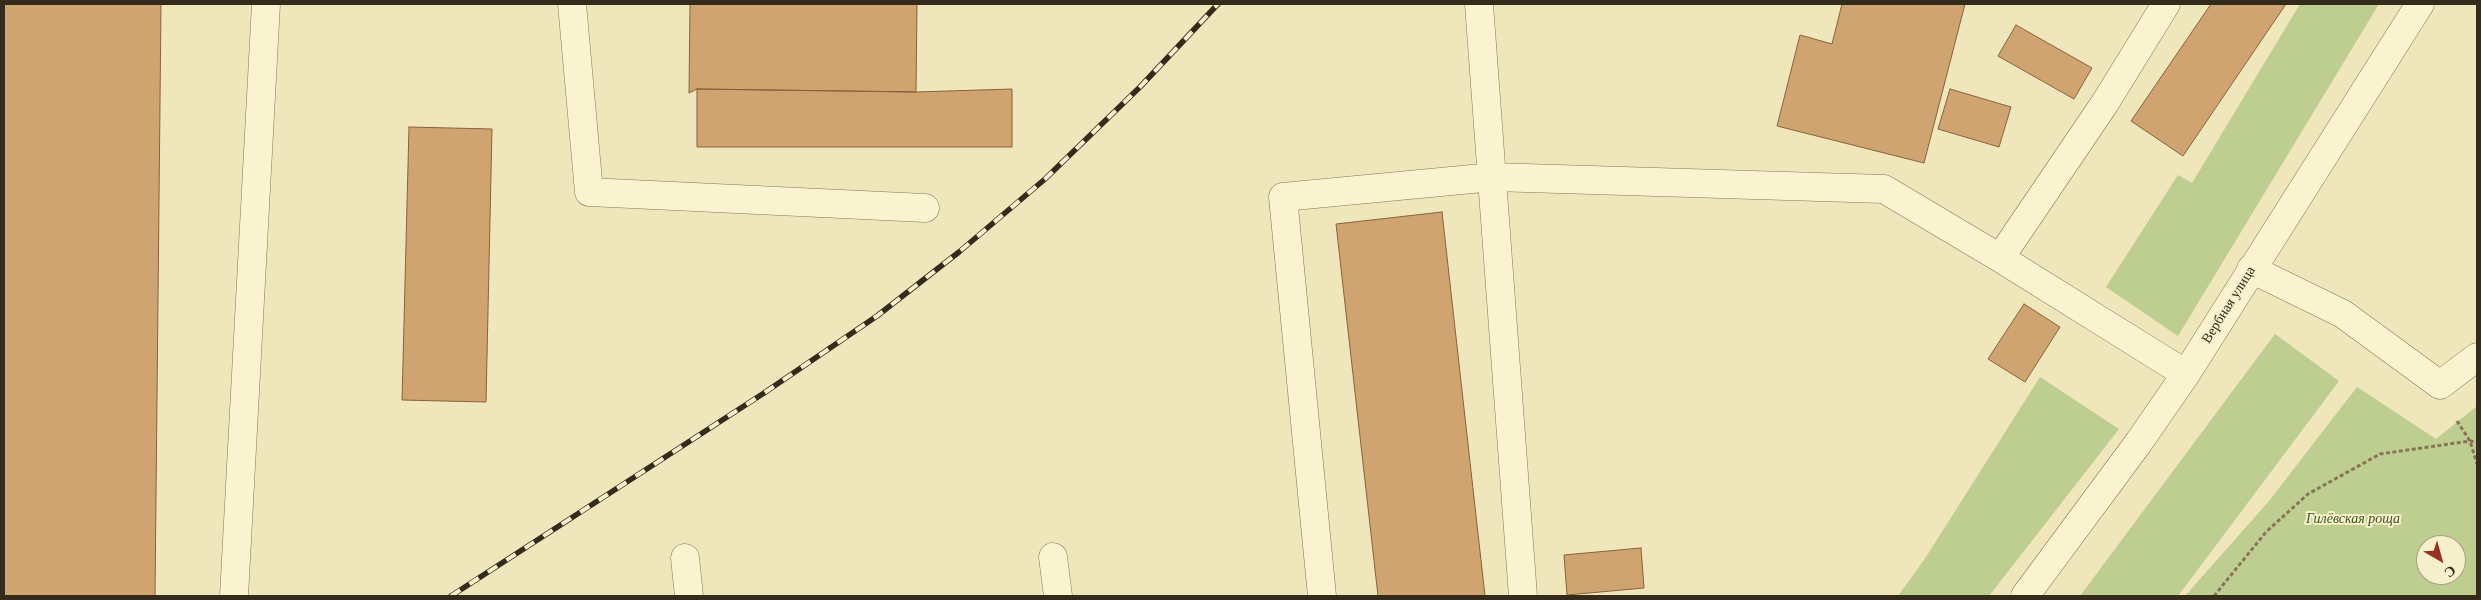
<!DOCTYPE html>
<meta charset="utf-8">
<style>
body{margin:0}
#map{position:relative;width:2481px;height:600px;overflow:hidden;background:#efe6bc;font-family:Georgia,serif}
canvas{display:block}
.frame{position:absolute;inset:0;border:5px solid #352b1a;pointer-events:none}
.north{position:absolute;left:2416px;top:535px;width:50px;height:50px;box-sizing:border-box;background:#f6efcb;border:1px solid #a9a184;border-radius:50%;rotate:142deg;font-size:14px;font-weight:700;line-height:20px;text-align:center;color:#352b1a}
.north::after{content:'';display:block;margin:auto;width:18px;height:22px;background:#983123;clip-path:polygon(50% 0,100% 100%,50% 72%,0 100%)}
</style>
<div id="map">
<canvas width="2481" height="600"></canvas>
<div class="frame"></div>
<div class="north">С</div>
</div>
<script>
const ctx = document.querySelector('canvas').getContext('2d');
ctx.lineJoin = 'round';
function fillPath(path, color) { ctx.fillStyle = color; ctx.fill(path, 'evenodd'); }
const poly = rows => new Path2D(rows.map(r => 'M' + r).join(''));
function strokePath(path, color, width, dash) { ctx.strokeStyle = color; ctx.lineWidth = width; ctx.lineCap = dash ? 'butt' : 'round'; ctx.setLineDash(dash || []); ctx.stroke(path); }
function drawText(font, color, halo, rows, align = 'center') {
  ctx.font = font + ' Georgia,serif'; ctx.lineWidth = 4; ctx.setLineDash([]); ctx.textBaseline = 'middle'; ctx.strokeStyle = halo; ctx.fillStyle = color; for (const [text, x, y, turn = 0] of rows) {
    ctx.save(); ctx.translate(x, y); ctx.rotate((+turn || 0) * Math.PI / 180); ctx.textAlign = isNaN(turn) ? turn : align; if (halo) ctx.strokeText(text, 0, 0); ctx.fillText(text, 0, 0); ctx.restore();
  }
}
fillPath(poly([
 [2300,4,2379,4,2178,336,2106,287,2178,175,2192,183],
 [2275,334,2339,381,2178,596,2080,596],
 [2040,377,2119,429,1989,596,1898,596,1926,557],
 [2357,387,2436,439,2477,406,2477,596,2185,596,2269,501],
 [2426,545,2456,545,2456,575,2426,575]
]), '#becd90');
const building = poly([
 [4,4,161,4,155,596,4,596,4,4],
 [690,4,917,4,916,92,697,89,689,93,690,4],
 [1842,4,1965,4,1924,163,1777,126,1800,35,1832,44,1842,4],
 [2211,4,2286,4,2183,156,2131,121,2211,4],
 [2016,25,2092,68,2074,99,1998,56,2016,25],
 [697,89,916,92,1012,89,1012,147,697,147,697,89],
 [1950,89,2011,107,1999,147,1938,129,1950,89],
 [409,127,492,129,486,402,402,400,409,127],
 [1442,212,1485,596,1378,596,1336,224,1442,212],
 [2024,304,2060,327,2025,382,1988,359,2024,304],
 [1641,548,1644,588,1567,595,1564,555,1641,548]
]);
fillPath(building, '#cfa470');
strokePath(building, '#87623a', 1);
const minor = poly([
 [572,4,589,192,925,208],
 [1479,4,1523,596],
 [2000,258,2105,103,2166,4],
 [2251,269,2343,314,2440,385,2477,357],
 [1053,557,1058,596],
 [685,558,689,596],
 [234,596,266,4],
 [1322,596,1283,197,1493,177,1884,189,2000,258,2186,374],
 [2025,596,2139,442,2186,374,2420,4]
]);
strokePath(minor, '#877655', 29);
strokePath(poly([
 [2457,421,2470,441,2477,464],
 [2214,596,2266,532,2308,494,2380,454,2470,441,2477,442]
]), '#877655', 3, [4, 2.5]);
strokePath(minor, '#faf3cf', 28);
const rail = poly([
 [451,596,764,393,877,316,959,252,1045,179,1140,87,1218,4]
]);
strokePath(rail, '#352b1a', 5.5);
strokePath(rail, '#f6efcb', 4, [11]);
drawText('14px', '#352b1a', '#f6efcb', [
 ["Вербная улица",2229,305,-58]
]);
drawText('italic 14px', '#3f5220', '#f6efcb', [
 ["Гилёвская роща",2353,519]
]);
</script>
